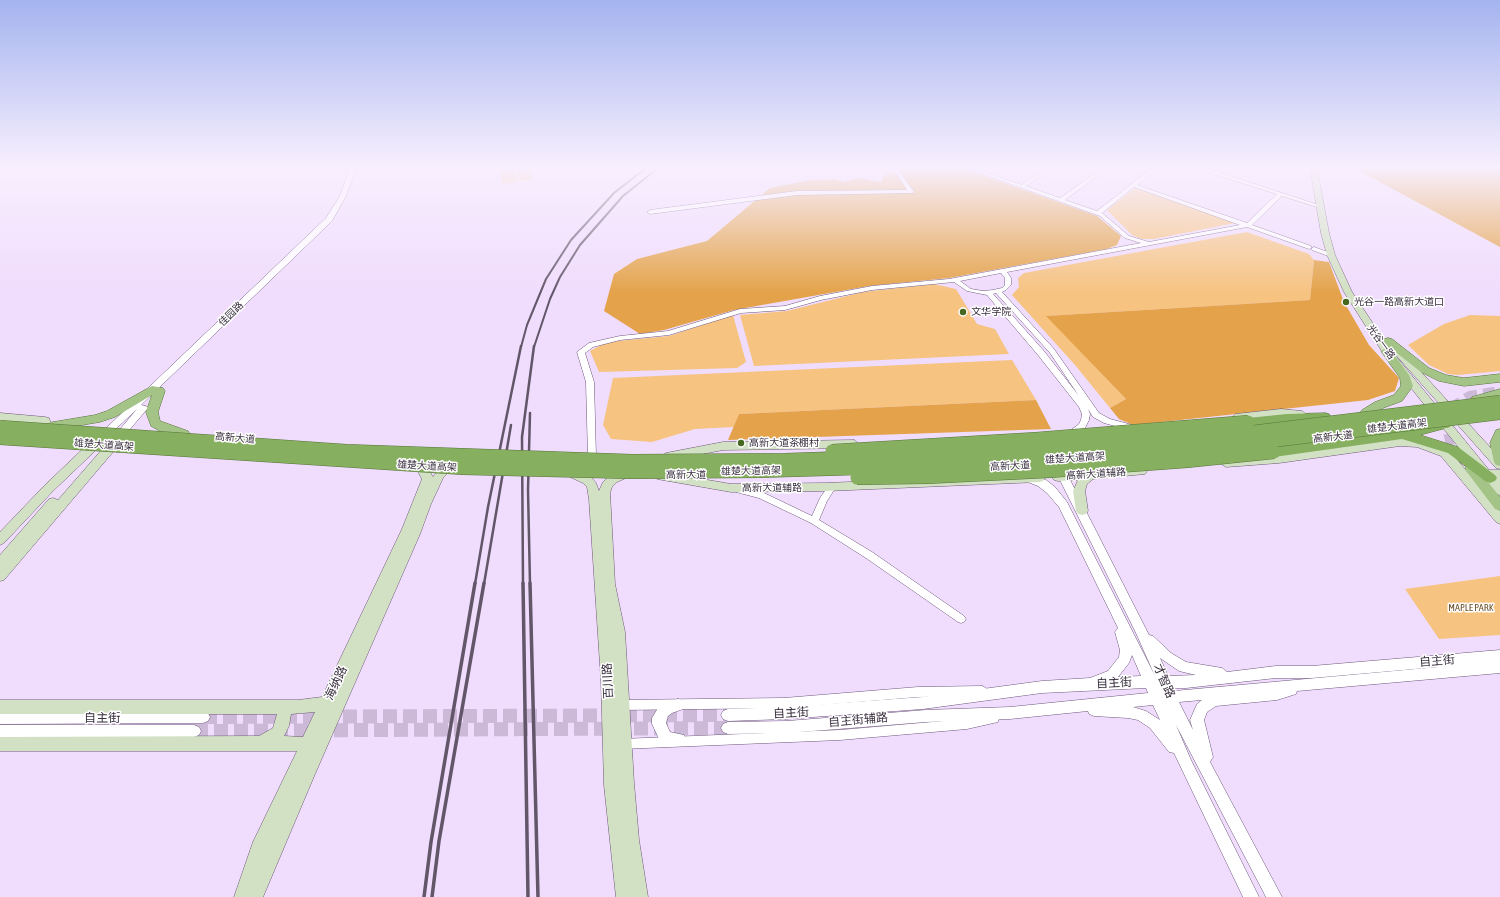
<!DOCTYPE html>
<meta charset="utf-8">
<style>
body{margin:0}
canvas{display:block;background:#f0dcfd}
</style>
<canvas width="1500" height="897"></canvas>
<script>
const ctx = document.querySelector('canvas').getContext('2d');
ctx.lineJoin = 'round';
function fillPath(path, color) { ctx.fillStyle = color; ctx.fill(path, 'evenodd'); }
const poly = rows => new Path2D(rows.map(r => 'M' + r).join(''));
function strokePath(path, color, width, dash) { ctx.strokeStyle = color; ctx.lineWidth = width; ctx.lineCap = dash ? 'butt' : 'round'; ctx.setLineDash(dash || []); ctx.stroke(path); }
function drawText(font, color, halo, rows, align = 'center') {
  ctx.font = font + ' "Asap Condensed","Noto Sans SC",sans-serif'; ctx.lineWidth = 3; ctx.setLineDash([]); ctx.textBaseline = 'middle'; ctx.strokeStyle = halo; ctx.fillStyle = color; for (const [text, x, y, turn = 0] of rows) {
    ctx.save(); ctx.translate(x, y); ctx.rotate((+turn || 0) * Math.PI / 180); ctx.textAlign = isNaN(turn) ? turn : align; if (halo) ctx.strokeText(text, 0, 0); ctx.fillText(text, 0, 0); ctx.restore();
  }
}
fillPath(poly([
 [530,168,533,180,519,181,516,169],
 [515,170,517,182,502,184,500,171],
 [1135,188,1235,223,1154,239,1141,239,1132,235,1107,210],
 [1247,232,1309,254,1314,260,1310,300,1047,316,1126,399,1110,408,1075,365,1012,295,1019,287,1018,278,1024,273],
 [934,284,956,289,977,324,995,329,1009,354,754,366,740,315,787,311,863,292],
 [733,315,746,362,737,368,599,372,590,351,603,344,618,341,669,336],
 [1470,315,1500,316,1500,371,1458,375,1448,374,1429,365,1408,345,1444,324],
 [1012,360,1036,400,739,414,734,427,695,429,652,442,611,439,603,425,613,378],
 [1500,576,1500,635,1439,639,1405,589]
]), '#f6c381');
fillPath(poly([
 [905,168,962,168,1097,216,1121,236,1117,245,1107,249,949,278,869,286,734,310,664,330,640,334,604,311,614,274,637,259,707,241,770,188,811,180,836,179,843,182,858,178,881,182,884,175],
 [1354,168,1500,168,1500,247],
 [1314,260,1329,262,1344,302,1369,345,1399,378,1395,391,1368,400,1133,425,1119,419,1110,408,1126,399,1046,316,1310,300],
 [1036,400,1051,429,728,440,739,414]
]), '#e4a34a');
strokePath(poly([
 [203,717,728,715],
 [194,731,728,728]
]), '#cbb9d7', 14, [14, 6]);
strokePath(poly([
 [1464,459,1451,440,1448,428,1449,418,1454,407,1470,397,1500,392]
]), '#cbb9d7', 12, [12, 6]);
const minor = poly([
 [893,168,897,168,914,192,913,193,797,195,650,214,647,212,650,210,797,191,907,190,893,168],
 [966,168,973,168,1022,185,1047,168,1052,168,1026,186,1060,198,1103,168,1108,168,1065,200,1097,211,1152,168,1158,168,1137,185,1247,223,1277,194,1198,169,1198,168,1205,168,1322,206,1317,207,1282,196,1252,225,1311,246,1311,248,1309,249,1247,227,1007,272,1011,278,1011,285,1006,290,1002,292,1054,349,1099,413,1110,419,1136,426,1137,428,1136,430,1133,431,1104,423,1093,417,1088,409,1090,414,1089,420,1085,428,1077,434,1071,434,1070,432,1071,430,1079,424,1081,420,1082,414,1079,407,1038,355,987,295,967,291,954,282,872,290,821,300,785,310,741,313,669,335,620,340,593,347,585,353,594,382,596,457,592,460,589,459,588,457,586,382,577,352,589,343,620,336,668,331,740,309,785,306,820,296,872,286,949,279,1141,243,1125,238,1100,216,966,168],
 [1134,187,1240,225,1149,242,1129,236,1102,213,1134,187],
 [1001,273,1005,278,1005,285,1002,288,993,290,983,291,971,289,960,281,1001,273],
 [996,293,1050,353,1079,396,1044,351,993,294,996,293],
 [1314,247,1333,254,1334,255,1331,257,1312,250,1312,248,1314,247],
 [832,484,835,485,836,487,827,501,819,520,872,552,964,616,966,619,964,622,961,623,958,622,866,558,811,523,759,498,736,492,735,490,736,488,739,487,764,493,812,516,820,498,829,485,832,484],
 [982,686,986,688,987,691,986,694,982,696,918,697,784,708,620,710,616,708,615,705,616,702,620,700,784,698,918,687,982,686],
 [994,713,998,714,999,718,998,722,967,729,840,740,621,749,617,748,616,744,617,740,621,739,840,730,967,719,994,713]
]);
const tertiary = poly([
 [350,168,356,168,346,196,332,221,141,405,146,406,148,408,119,442,116,443,111,440,137,409,105,439,99,439,97,437,99,435,326,218,340,196,350,168],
 [1059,464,1064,468,1149,635,1153,636,1171,653,1186,662,1222,668,1227,672,1276,666,1312,666,1500,650,1500,673,1297,691,1296,694,1277,700,1216,706,1207,712,1204,720,1213,757,1210,762,1282,897,1266,897,1176,725,1167,704,1191,760,1259,897,1243,897,1174,753,1169,752,1150,728,1138,720,1128,718,1094,716,1089,714,1088,711,1010,719,926,722,787,733,728,734,723,732,721,728,723,724,728,722,787,721,926,710,1010,707,1148,693,1146,688,1042,693,923,709,785,719,728,721,723,719,721,715,723,711,728,709,785,707,923,697,1042,681,1090,678,1108,671,1119,657,1120,650,1115,632,1118,628,1059,507,1047,493,1038,486,1025,481,1024,478,1025,475,1029,474,1046,480,1055,487,1067,502,1155,676,1136,633,1054,468,1059,464],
 [1132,655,1141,676,1118,677,1129,663,1132,655],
 [1160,658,1179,671,1196,675,1168,676,1160,658],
 [1460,665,1174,691,1173,688,1186,688,1276,678,1312,678,1460,665],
 [1202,700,1197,704,1190,720,1193,730,1179,702,1202,700],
 [1153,705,1160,720,1146,711,1133,707,1153,705],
 [678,699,683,701,685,705,683,709,672,713,668,716,666,723,670,732,684,735,686,740,684,745,679,746,661,743,652,724,652,718,658,708,663,704,678,699],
 [203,711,208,713,210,717,208,721,203,723,0,724,0,712,203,711],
 [0,725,194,725,199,727,201,731,199,735,194,737,0,737,0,725]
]);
const secondary = poly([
 [1310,168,1317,168,1329,233,1335,255,1352,292,1390,349,1489,470,1500,470,1500,495,1496,494,1383,353,1344,292,1327,255,1321,233,1310,168],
 [1398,349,1401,350,1500,458,1500,469,1496,468,1395,354,1393,352,1395,350,1398,349],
 [1281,409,1302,411,1307,415,1302,419,1281,417,1236,422,1231,418,1236,414,1281,409],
 [0,413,45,417,49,418,52,427,47,431,43,430,41,424,0,421,0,413],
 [1400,438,1418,439,1449,450,1500,511,1500,524,1496,522,1441,456,1417,447,1400,446,1279,463,1226,467,1220,463,1226,459,1279,455,1400,438],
 [854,440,859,444,854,448,723,450,666,461,660,457,666,453,723,442,854,440],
 [91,444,96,448,95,451,53,491,4,543,0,545,0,532,45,485,87,445,91,444],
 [109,445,113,446,115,449,113,452,4,580,0,581,0,555,49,499,53,498,58,500,105,446,109,445],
 [423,466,427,467,433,477,440,468,448,468,450,471,443,478,431,504,420,534,315,774,263,897,234,897,253,842,297,751,0,751,0,737,259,736,273,728,277,714,0,714,0,700,298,700,322,697,402,529,422,479,417,470,423,466],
 [315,712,303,737,284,736,289,726,291,714,315,712],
 [1141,467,1145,468,1147,471,1145,474,1093,479,1087,484,1085,491,1088,511,1086,514,1082,515,1078,514,1076,511,1073,491,1078,480,1058,481,1054,480,1052,477,1054,474,1058,473,1141,467],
 [574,470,591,477,596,483,599,491,603,482,609,476,622,471,626,472,628,475,626,478,617,482,612,487,610,493,615,584,625,632,634,783,639,840,648,897,616,897,604,785,601,680,589,499,587,487,583,483,570,477,568,474,570,471,574,470],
 [661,472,731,484,826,483,1039,474,1043,475,1045,478,1043,481,1039,482,826,491,731,492,657,479,655,476,657,473,661,472]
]);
const primary = poly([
 [1388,338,1392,339,1429,368,1446,375,1464,378,1500,374,1500,382,1464,386,1439,381,1421,372,1384,343,1383,341,1384,339,1388,338],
 [1386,348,1390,349,1409,375,1413,386,1402,401,1383,408,1370,416,1362,416,1360,413,1362,410,1375,402,1394,395,1401,386,1400,378,1381,351,1386,348],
 [152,386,163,388,165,391,158,412,160,421,188,431,190,434,188,437,180,437,160,431,151,426,146,412,152,395,115,417,100,422,47,431,41,427,47,423,95,415,107,411,152,386],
 [1500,389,1500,397,1476,404,1470,400,1472,397,1500,389],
 [1500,429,1500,466,1496,465,1494,462,1490,443,1496,430,1500,429],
 [1471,465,1475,466,1500,497,1500,511,1495,509,1467,472,1465,469,1467,466,1471,465]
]);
const trunk = poly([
 [1325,413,1329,414,1331,417,1329,420,1248,426,1244,425,1242,422,1244,419,1248,418,1287,414,1325,413],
 [1446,420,1450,421,1452,424,1450,427,1420,435,1458,447,1495,475,1497,478,1495,481,1490,483,1485,481,1448,453,1402,439,1274,457,1269,455,1267,452,1269,449,1274,447,1399,431,1446,420]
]);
strokePath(minor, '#6e587b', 1);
strokePath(tertiary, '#6e587b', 1);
strokePath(secondary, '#6e587b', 1);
strokePath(primary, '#58753a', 1);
strokePath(trunk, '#58753a', 1);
fillPath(minor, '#fff');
fillPath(tertiary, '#fff');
fillPath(secondary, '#d2e1c3');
fillPath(primary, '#a4c387');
fillPath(trunk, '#86af5f');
strokePath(poly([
 [521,347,527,325,546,279,571,240,614,193,646,168],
 [534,347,550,299,560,277,580,245,623,196,658,168]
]), '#625669', 2);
strokePath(poly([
 [530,413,528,490,530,584],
 [475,584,488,507,521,346],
 [484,584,511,425],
 [523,584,522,437,534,346]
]), '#625669', 2.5);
strokePath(poly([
 [523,583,528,897],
 [530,583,538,897],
 [424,897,431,842,475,583],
 [432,897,439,841,484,583]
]), '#625669', 3.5);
const trunkBridge = poly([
 [0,427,346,451,632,461,785,460,960,454,1174,439,1246,433,1500,402],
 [0,438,463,468,630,472,759,471,965,465,1180,450,1253,443,1500,413],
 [832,451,1036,439,1248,422],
 [857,478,927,477,1050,471,1187,461,1274,452]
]);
strokePath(trunkBridge, '#58753a', 14, []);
strokePath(trunkBridge, '#86af5f', 13);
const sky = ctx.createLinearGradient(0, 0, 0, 293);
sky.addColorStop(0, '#a4b4ef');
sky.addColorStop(0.57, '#f8effe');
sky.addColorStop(1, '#f8effe00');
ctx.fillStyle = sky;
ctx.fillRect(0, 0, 1500, 293);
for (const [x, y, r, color] of [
 [1346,302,4,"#446820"],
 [963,312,4,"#446820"],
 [741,443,4,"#446820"]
]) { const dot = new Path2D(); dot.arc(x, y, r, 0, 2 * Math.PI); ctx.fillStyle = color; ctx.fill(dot); strokePath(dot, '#fff', 1.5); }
drawText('10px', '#392f3f', '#fff', [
 ["光谷一路高新大道口",1354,302],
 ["文华学院",971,312],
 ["高新大道茶棚村",749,443]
], 'left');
drawText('10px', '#392f3f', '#fff', [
 ["佳园路",231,314,-44],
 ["光谷一路",1381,342,54],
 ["雄楚大道高架",1397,426,-7],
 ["高新大道",1333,437,-7],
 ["高新大道",235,438,5],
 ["雄楚大道高架",104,445,4],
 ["雄楚大道高架",1075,458,-4],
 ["雄楚大道高架",427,466,3],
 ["高新大道",1010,466,-3],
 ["雄楚大道高架",751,471,-1],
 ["高新大道辅路",1096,474,-4],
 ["高新大道",686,475],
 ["高新大道辅路",772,488]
]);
drawText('10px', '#684c28', '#fff', [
 ["MAPLE PARK",1471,608]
]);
drawText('12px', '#392f3f', '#fff', [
 ["自主街",1437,661,-5],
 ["百川路",608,681,-93],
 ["才智路",1164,681,66],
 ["海纳路",336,683,-65],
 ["自主街",1114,683,-3],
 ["自主街",791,713,-3],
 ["自主街",102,718],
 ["自主街辅路",858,720,-5]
]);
</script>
